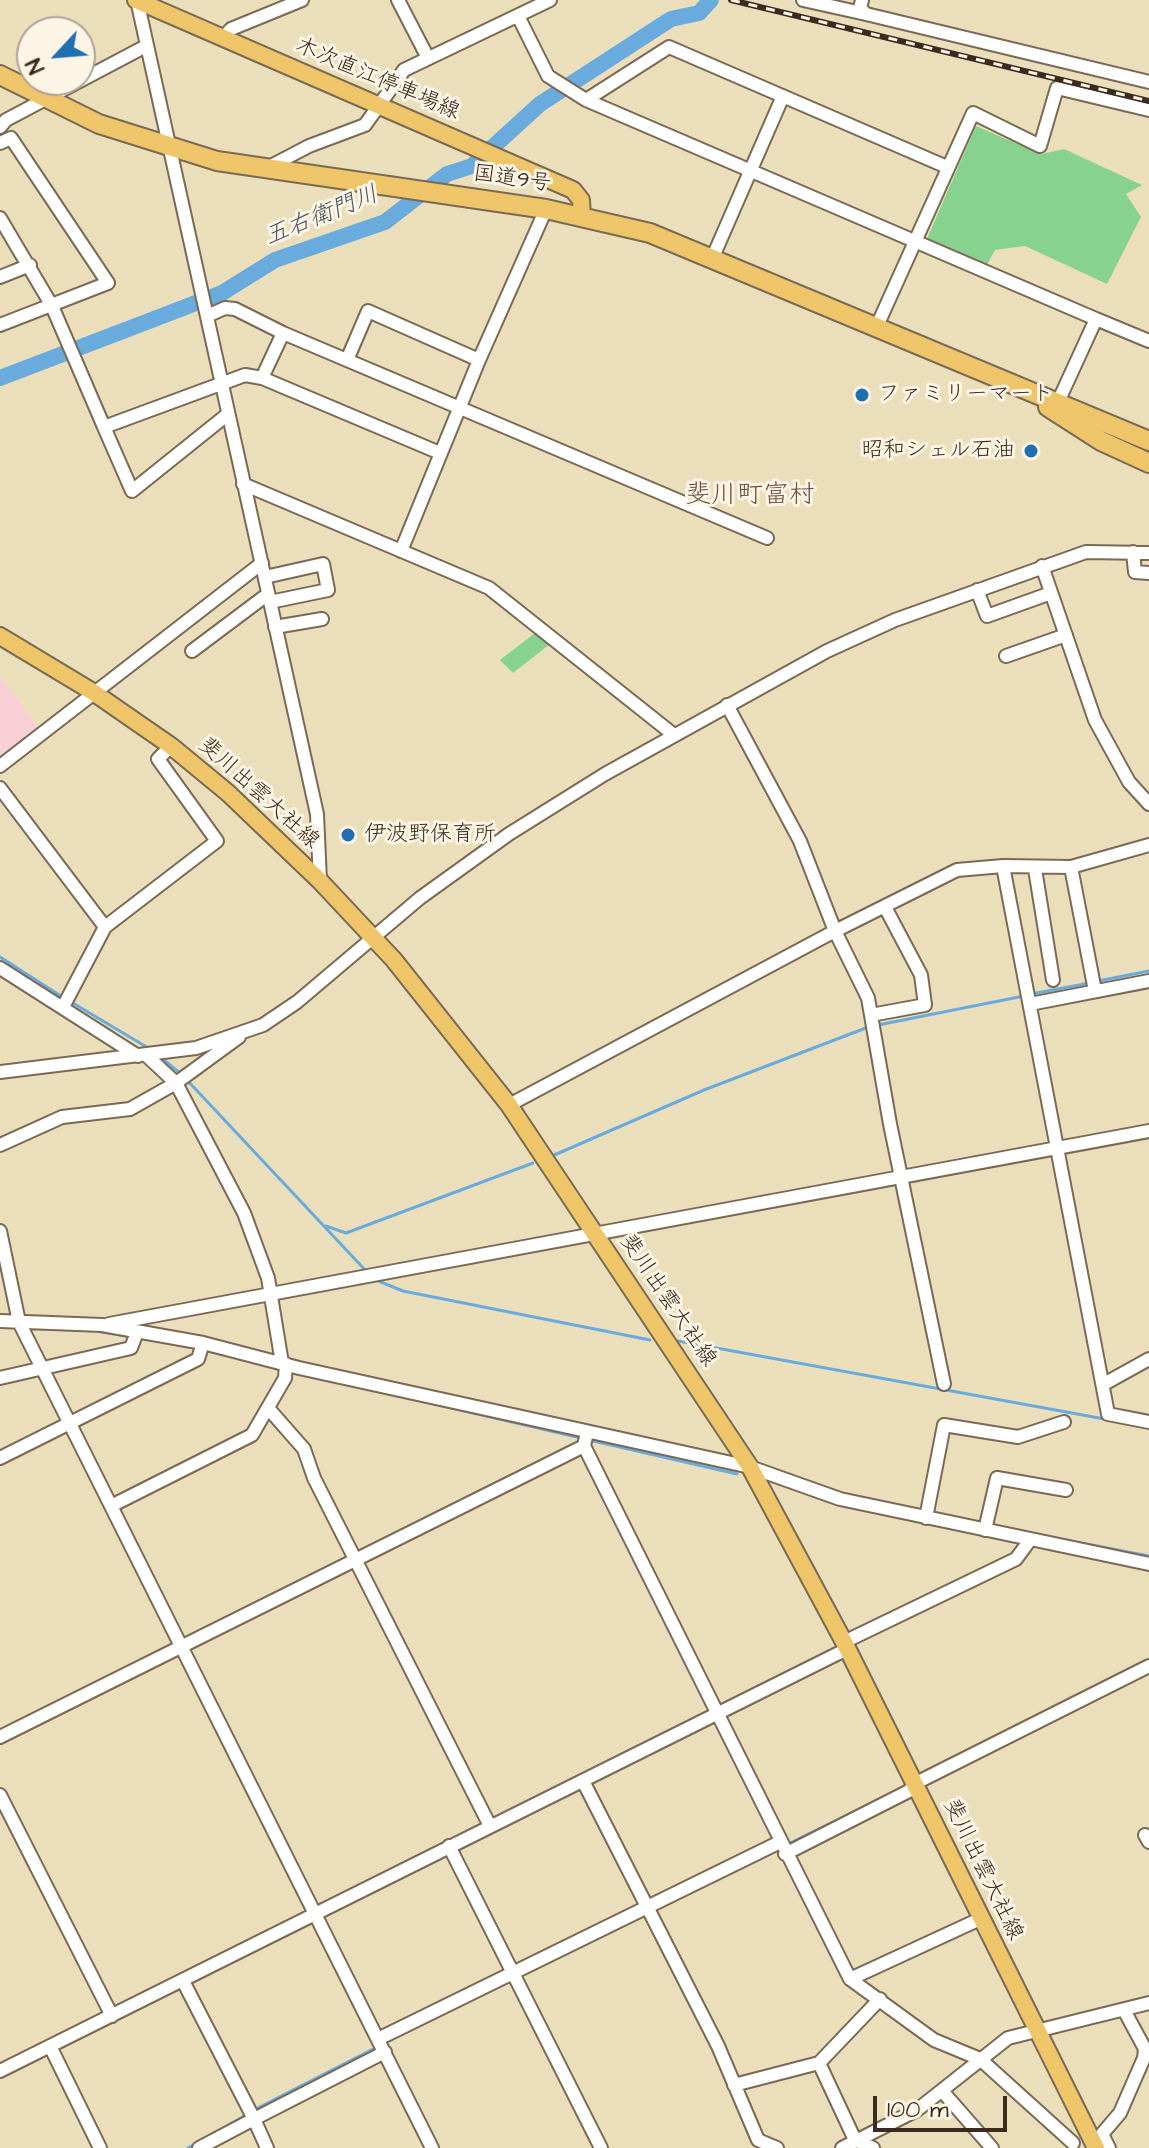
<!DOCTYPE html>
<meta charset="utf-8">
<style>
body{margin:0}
#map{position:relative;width:1149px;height:2148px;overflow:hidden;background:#ebdfbb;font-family:"Architects Daughter",sans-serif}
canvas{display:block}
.north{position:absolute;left:16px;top:16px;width:80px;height:80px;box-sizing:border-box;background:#fcf5e5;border:2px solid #afa495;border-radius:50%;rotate:244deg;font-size:22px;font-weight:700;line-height:32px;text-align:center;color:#3b2a1e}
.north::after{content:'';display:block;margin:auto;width:28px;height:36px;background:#1f6fb2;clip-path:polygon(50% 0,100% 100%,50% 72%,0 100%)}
.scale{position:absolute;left:873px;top:2096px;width:134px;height:36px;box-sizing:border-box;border:4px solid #3b2a1e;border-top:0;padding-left:10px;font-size:24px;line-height:28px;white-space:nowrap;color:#3b2a1e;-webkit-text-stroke:6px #fcf5e5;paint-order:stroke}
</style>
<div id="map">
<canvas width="1149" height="2148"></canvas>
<div class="north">N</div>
<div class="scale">100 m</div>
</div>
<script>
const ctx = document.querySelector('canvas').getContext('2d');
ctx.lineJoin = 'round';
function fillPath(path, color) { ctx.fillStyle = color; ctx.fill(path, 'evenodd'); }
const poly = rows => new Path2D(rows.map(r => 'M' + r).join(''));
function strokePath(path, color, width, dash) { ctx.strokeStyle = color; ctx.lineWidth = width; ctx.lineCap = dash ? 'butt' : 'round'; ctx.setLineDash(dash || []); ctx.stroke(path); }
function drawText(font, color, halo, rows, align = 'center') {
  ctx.font = font + ' "Architects Daughter","Klee One",sans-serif'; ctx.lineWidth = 6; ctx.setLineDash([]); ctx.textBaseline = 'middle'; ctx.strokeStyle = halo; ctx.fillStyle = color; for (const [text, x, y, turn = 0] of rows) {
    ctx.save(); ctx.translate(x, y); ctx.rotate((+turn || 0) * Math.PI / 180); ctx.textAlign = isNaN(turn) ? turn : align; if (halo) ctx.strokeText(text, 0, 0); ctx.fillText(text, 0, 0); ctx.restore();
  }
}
fillPath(poly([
 [0,676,40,729,0,764]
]), '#f7cfd4');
fillPath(poly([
 [976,126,1041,154,1064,149,1142,185,1126,194,1141,217,1107,284,1025,246,995,250,987,265,926,241],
 [535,633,550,644,513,673,500,660]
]), '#88d28f');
strokePath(poly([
 [0,957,64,998],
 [1098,981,1149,971],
 [1031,994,1090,983],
 [71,1002,150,1049],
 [878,1025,1024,996],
 [159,1056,181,1074],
 [186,1079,367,1272],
 [552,1156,704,1090,871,1026],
 [326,1226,346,1233,533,1163],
 [376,1280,403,1291,650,1340],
 [97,1331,132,1337],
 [140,1338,195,1348],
 [678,1341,1110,1420],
 [203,1350,242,1359],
 [409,1398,581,1438],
 [589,1440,737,1474],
 [1019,1531,1149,1556],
 [786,1845,876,1801],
 [252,2111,377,2047],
 [207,2137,246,2115],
 [188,2148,197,2143]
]), '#6aabde', 3);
strokePath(poly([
 [0,378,222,293,275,260,385,222,447,174,472,166,540,104,671,19,699,13,711,0]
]), '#6aabde', 16);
const minor = poly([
 [137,0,317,814,320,881],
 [398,0,428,58],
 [803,0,866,14],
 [862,0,860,8,866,14,1149,82],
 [518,16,548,76,586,100,669,47,947,167],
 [223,38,231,29,302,0],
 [586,100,1096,319],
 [0,127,6,120,146,46],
 [0,143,11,138,108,283,0,325],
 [267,168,309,146,365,125,404,70,550,0],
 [0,218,52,306,104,427,245,375,262,378,440,453],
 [712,259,783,96],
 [0,277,30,265],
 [207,316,225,308,235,309,283,333],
 [877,326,973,113,1040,146,1057,88,1149,110],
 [347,360,368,311,479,360,401,551],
 [479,360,546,209],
 [262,378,283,333,767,538],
 [1058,402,1096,319,1149,341],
 [104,427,132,491,228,414],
 [243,484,489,588,674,735],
 [1133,552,1135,572,1149,573],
 [1042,566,1095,720,1129,782,1149,804],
 [265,577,323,564,328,590,270,602],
 [977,590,987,616,1051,593],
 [275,627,322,619],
 [192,651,268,594],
 [1006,656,1066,635],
 [727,705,800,841,835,931,868,998,890,1124,944,1384],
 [0,766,262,563],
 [0,788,105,927],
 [1003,866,1108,1414,1149,1422],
 [1071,867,1095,991],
 [1035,869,1053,980],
 [0,968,138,1056],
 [1030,1004,1149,981],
 [63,1007,105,927,217,841,158,759,171,746],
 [871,1015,925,1005,921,975,885,907],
 [147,1056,176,1083,244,1213,268,1278,282,1363],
 [0,1072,196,1048,263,1025,297,1002,420,898,509,834,605,774,827,651,895,620,1086,552,1149,553],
 [509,1105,835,931,957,870,1003,866,1071,867,1149,845],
 [0,1145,62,1117,130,1109,176,1083,239,1037],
 [0,1231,19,1322,432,2148],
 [0,1321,102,1325,203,1343,299,1368,750,1467,840,1499,1149,1564],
 [109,1324,1149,1131],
 [0,1378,131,1348,137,1332],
 [1104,1384,1149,1359],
 [268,1408,304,1449,314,1478,490,1826],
 [587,1432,584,1446,850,1979,934,2040,980,2059,1073,2143],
 [0,1458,198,1359,203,1343],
 [111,1506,252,1435,285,1378,286,1364],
 [926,1518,944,1425,1018,1437,1064,1422],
 [985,1530,997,1478,1066,1490],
 [844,1642,1016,1559,1030,1540],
 [0,1737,584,1446],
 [583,1781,718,2046,758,2140,777,2148],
 [0,1795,112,2016],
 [1145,1835,1149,1842],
 [449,1846,601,2148],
 [785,1854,909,1791,916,1783,1149,1666],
 [850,1979,980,1919],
 [183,1981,254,2119,385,2052],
 [378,2039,780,1842],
 [50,2046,100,2148],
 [819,2063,855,2140,873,2148],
 [0,2071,847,1649],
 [734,2085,819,2063,880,1999],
 [943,2092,992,2148],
 [199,2148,254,2119,267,2148],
 [842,2148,917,2110,1008,2038,1149,2003],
 [1109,2148,1102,2134,1120,2113,1144,2058,1145,2049,1124,2010]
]);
const major = poly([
 [136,0,573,190,581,200,582,216],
 [0,636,93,692,171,746,228,793,320,881,394,960,509,1105,750,1467,844,1642,1096,2148]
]);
const highway = poly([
 [0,75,99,124,217,161,546,209,650,233,1149,441],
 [1048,407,1101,441,1149,463]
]);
strokePath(minor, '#796955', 16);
strokePath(major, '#796955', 20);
strokePath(highway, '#796955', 22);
strokePath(minor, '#fff', 12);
strokePath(major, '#eec569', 16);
strokePath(highway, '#eec569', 18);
const rail = poly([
 [731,0,1149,101]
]);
strokePath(rail, '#3b2a1e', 6);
strokePath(rail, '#fcf5e5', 3, [9]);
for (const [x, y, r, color] of [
 [862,395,8,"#1f6fb2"],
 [1031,451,8,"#1f6fb2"],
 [348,835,8,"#1f6fb2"]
]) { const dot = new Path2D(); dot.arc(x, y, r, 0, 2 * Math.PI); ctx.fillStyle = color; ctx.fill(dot); strokePath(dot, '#fcf5e5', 3); }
drawText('22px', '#3b2a1e', '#fcf5e5', [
 ["木次直江停車場線",377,80,23],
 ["国道9号",512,180,8],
 ["斐川出雲大社線",258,794,42],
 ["斐川出雲大社線",667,1301,56],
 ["斐川出雲大社線",982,1870,64]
]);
drawText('22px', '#3b2a1e', '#fcf5e5', [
 ["ファミリーマート",878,395],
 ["昭和シェル石油",1015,451,"right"],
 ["伊波野保育所",364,835]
], 'left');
drawText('italic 24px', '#4b5761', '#fcf5e5', [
 ["五右衛門川",322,217,-22]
]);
drawText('26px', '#6e5343', '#fcf5e5', [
 ["斐川町富村",750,497]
]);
</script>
